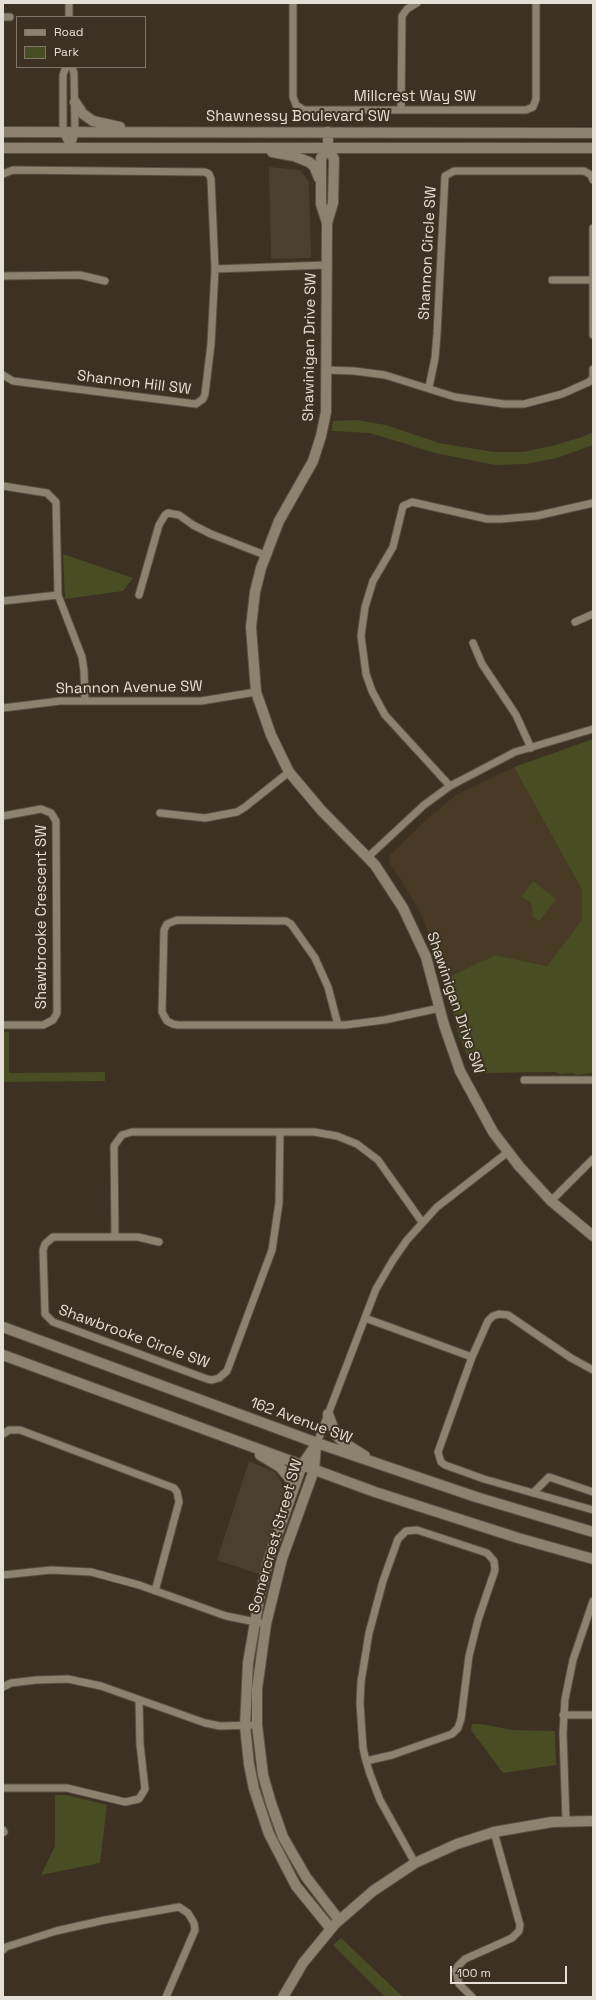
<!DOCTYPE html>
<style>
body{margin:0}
#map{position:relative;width:596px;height:2000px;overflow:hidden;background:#3c3122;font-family:"Space Grotesk",sans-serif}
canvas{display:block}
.frame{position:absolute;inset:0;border:4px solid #e6dfd5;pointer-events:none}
.legend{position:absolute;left:16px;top:16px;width:130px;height:52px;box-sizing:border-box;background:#3c3122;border:1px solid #80776a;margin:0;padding:5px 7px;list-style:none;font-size:12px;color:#e6dfd5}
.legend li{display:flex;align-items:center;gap:8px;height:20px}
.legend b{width:20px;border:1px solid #80776a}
.scale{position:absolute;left:450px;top:1966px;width:117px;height:18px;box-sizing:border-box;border:2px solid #e6dfd5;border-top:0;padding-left:5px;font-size:12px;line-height:14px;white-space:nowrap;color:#e6dfd5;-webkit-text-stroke:3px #3c3122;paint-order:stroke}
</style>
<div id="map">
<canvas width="596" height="2000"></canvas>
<div class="frame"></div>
<ul class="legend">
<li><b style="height:5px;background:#8d8170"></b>Road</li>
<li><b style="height:11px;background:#484d23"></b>Park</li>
</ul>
<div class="scale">100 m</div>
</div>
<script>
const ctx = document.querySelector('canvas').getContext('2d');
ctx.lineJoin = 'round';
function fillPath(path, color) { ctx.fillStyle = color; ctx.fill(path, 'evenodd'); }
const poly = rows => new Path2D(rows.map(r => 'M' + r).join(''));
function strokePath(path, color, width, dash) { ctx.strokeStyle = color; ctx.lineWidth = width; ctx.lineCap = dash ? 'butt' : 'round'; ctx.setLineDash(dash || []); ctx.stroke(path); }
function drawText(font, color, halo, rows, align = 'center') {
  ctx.font = font + ' "Space Grotesk",sans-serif'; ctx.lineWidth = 4; ctx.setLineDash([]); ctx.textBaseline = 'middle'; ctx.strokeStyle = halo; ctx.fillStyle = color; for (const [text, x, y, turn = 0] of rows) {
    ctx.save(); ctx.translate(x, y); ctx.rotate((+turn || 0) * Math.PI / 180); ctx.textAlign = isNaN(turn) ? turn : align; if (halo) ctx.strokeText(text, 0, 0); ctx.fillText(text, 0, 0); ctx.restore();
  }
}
fillPath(poly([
 [269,167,300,170,309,182,311,258,271,259],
 [249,1461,275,1472,285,1488,262,1575,217,1560]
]), '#4a4030');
fillPath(poly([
 [514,767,582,890,582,920,547,966,495,955,445,979,422,916,401,880,389,862,390,855,428,818,456,795]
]), '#483a24');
fillPath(poly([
 [356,420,386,425,439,443,494,452,523,452,555,445,582,437,593,432,593,445,557,458,526,464,495,465,435,453,370,433,332,431,333,421],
 [63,554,133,578,123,591,65,599],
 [593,739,593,1073,577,1075,572,1073,561,1074,555,1072,475,1073,459,1037,445,979,495,955,547,966,582,920,582,890,514,767],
 [533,881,556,899,539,921,533,917,531,903,523,897,521,897],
 [3,1032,9,1032,9,1073,105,1072,105,1081,3,1082],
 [472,1724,481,1724,512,1730,555,1731,556,1765,503,1773,471,1730],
 [55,1795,66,1795,107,1805,100,1863,41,1875,55,1846],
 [341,1938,403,1997,385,1997,333,1945]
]), '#484d23');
const street = poly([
 [293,3,293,97,296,105,304,110,526,110,533,107,536,99,536,3],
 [3,17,10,17],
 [69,17,69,3],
 [66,67,63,75,63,132,71,148],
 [401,110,402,16,407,9,417,3],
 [71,148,75,132,74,73,72,67],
 [3,174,13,170,205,172,209,174,211,179,215,269,211,344,205,394,203,399,196,404,13,381,3,375],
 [593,228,593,335],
 [215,269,327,265],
 [3,276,80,275,105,281],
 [552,280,593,280],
 [327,370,354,371,385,375,455,397,504,404,524,404,562,394,589,382,593,378,593,369],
 [429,387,435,358,437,334,445,176,454,171,584,171,591,175,593,180],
 [3,486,47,493,56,502,58,595,82,657,84,671,85,701],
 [139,595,159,525,165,515,168,513,179,515,193,525,211,534,265,555],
 [3,601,58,595],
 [575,622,593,614],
 [473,643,482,664,516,715,531,748],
 [3,708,60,701,201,701,256,692],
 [450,786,385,715,372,691,366,674,361,636,365,607,373,581,393,547,403,506,412,502,487,519,501,519,536,516,593,503],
 [160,813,205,818,237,812,245,807,289,772],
 [3,816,41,809,51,813,56,821,57,1013,53,1020,43,1025,3,1025],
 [368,857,424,805,450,786,515,752,593,729],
 [338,1025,328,987,315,958,291,924,286,921,177,920,167,924,164,930,162,1012,167,1021,173,1024,178,1025,345,1025,384,1020,440,1008],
 [524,1080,593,1080],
 [551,1201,593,1159],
 [115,1236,114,1146,122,1135,132,1132,314,1132,337,1136,357,1144,378,1160,422,1222],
 [159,1242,138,1237,53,1237,45,1244,43,1250,45,1314,53,1322,91,1336,207,1379,212,1380,219,1378,227,1371,272,1250,279,1203,280,1132],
 [365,1318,472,1357],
 [593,1370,571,1358,508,1315,499,1314,493,1316,488,1321,472,1357,438,1452,441,1462,445,1465,484,1479,593,1510],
 [3,1434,9,1430,20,1430,174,1488,177,1492,179,1502,155,1591],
 [317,1443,376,1289,393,1260,407,1240,437,1207,508,1152],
 [533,1493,549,1477,593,1492],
 [3,1575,51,1570,91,1572,139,1585,226,1616,266,1624],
 [3,1687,11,1683,36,1680,68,1679,101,1686,205,1723,220,1726,257,1725],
 [563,1715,593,1715],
 [366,1761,392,1755,452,1734,458,1728,461,1719,469,1656,478,1620,495,1570,494,1561,487,1553,417,1530,406,1531,398,1539,383,1581,369,1633,361,1682,360,1703,363,1748,366,1761,370,1774,380,1800,415,1863],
 [3,1788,67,1788,125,1802,139,1799,145,1789,140,1744,139,1700],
 [566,1821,563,1733,565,1699,573,1660,593,1601],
 [3,1830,4,1832],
 [3,1950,6,1947,56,1931,105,1920,179,1907,188,1913,194,1923,195,1930,166,1997],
 [472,1997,459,1984,456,1971,458,1966,465,1959,512,1938,519,1931,520,1925,494,1832]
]);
const secondary = poly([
 [75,102,83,114,93,121,120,127],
 [3,132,593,133],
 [3,148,593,148],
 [328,148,321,158,321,204,327,223,326,412,321,436,313,461,279,521,261,568,255,592,251,627,256,692,271,735,289,772,321,810,375,865,403,908,426,957,444,1025,460,1071,493,1132,519,1166,551,1201,593,1236],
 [272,152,294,156,309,162,314,166,319,178],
 [327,223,333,203,334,159,328,148,328,132],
 [3,1327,317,1443,476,1497,593,1532],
 [3,1355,375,1492,518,1538,593,1559],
 [328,1414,336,1435,343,1442,365,1456],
 [317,1443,302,1465,270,1555,259,1599,248,1663,245,1726,249,1764,254,1789,269,1834,296,1886,331,1929],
 [316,1446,314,1470,282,1559,266,1624,257,1689,257,1725,263,1775,271,1803,283,1837,306,1877,339,1920],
 [260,1455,280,1467,295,1485],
 [283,1997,303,1963,335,1924,373,1891,415,1863,457,1844,494,1832,552,1822,593,1821]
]);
strokePath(street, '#595043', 9);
strokePath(secondary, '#595043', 12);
strokePath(street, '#8d8170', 7);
strokePath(secondary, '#8d8170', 10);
drawText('15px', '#e6dfd5', '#3c3122', [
 ["Millcrest Way SW",415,97],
 ["Shawnessy Boulevard SW",298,117],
 ["Shannon Circle SW",428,253,-87],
 ["Shawinigan Drive SW",310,347,-89],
 ["Shannon Hill SW",134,383,7],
 ["Shannon Avenue SW",129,688,-1],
 ["Shawbrooke Crescent SW",42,917,-90],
 ["Shawinigan Drive SW",455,1003,71],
 ["Shawbrooke Circle SW",134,1337,20],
 ["162 Avenue SW",301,1421,20],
 ["Somercrest Street SW",276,1536,-74]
]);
</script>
